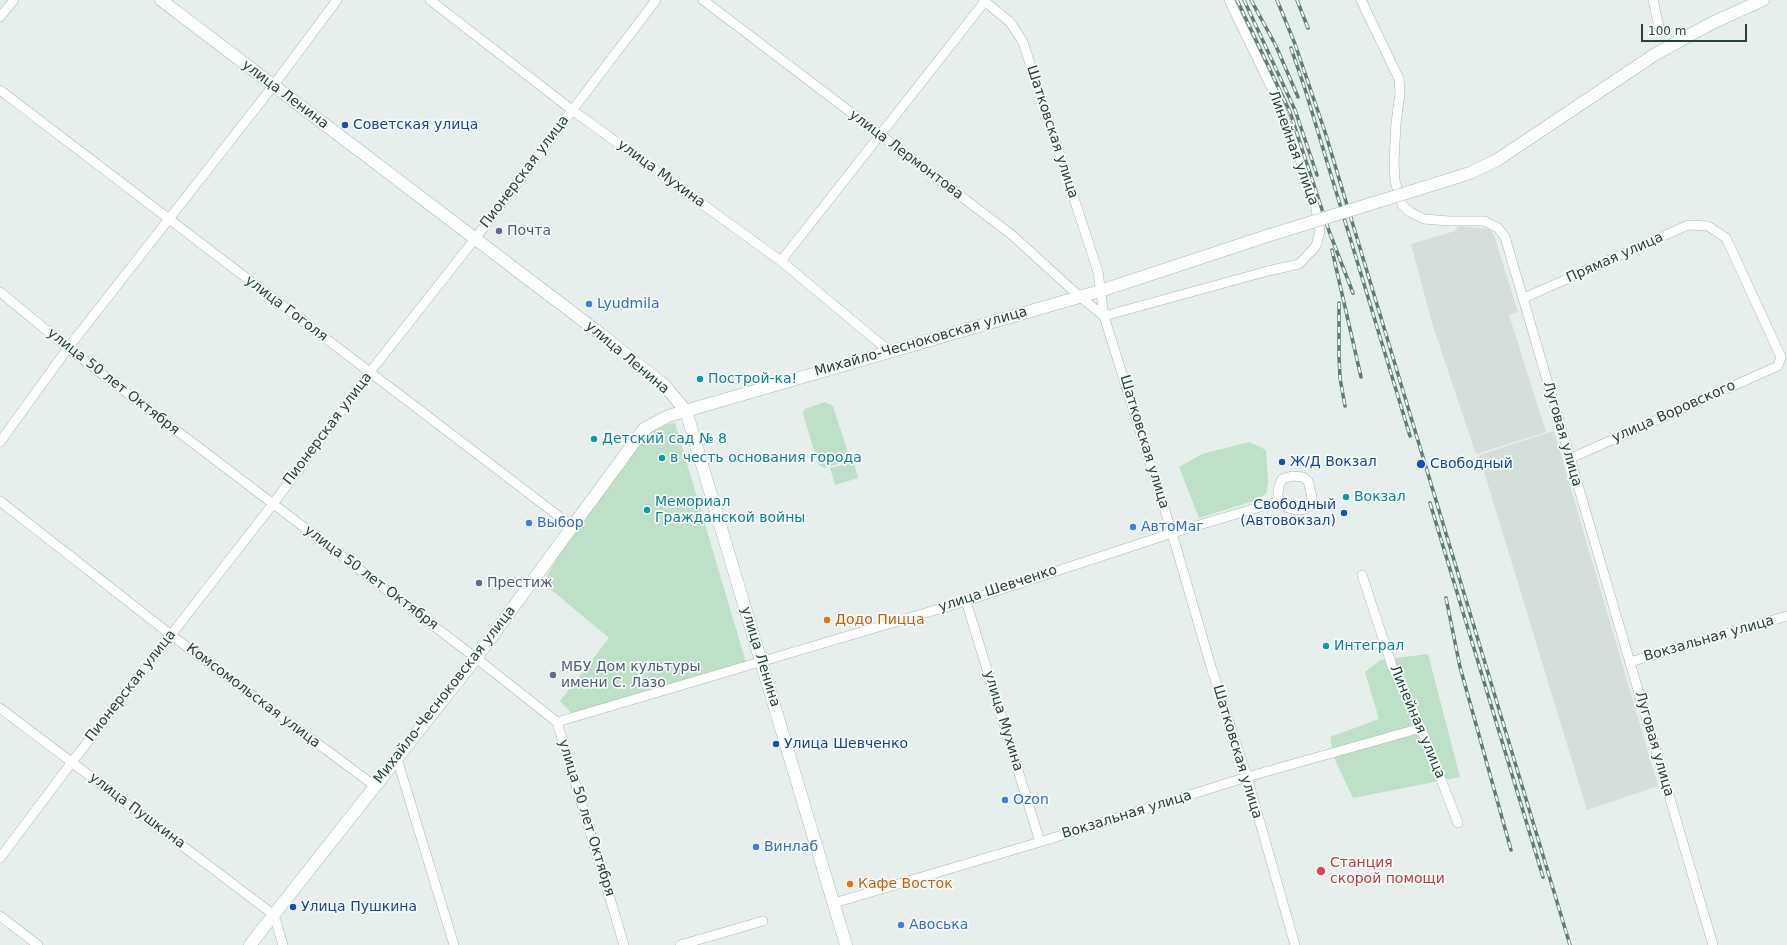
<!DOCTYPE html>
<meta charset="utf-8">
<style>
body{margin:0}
#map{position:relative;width:1787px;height:945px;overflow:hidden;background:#e6efeb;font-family:"DejaVu Sans",sans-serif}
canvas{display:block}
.scale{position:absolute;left:1641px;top:24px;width:106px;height:18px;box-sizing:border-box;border:2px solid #24423a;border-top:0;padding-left:5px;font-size:12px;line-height:14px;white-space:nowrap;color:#24423a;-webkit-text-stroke:3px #f7fbf9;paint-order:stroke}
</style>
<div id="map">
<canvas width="1787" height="945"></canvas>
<div class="scale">100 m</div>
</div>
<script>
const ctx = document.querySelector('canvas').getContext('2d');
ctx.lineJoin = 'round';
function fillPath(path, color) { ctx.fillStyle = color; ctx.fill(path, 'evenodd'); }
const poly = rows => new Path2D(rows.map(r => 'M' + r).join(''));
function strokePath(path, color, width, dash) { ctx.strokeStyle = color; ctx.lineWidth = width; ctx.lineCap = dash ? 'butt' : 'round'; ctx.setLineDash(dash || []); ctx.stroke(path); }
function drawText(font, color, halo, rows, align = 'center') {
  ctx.font = font + ' "DejaVu Sans",sans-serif'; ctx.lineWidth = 3.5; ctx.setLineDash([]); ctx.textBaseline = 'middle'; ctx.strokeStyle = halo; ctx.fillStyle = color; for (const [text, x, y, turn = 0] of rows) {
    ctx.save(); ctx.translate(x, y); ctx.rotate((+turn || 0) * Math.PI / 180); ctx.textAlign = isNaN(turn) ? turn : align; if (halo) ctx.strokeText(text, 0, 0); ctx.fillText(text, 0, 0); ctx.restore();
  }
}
fillPath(poly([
 [1458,226,1489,229,1494,235,1518,312,1509,315,1546,432,1476,454,1432,323,1411,244,1455,231],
 [1554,431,1658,786,1587,810,1479,455]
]), '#d4dfda');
fillPath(poly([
 [825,402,833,406,848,453,848,458,844,462,824,468,818,464,803,414,804,410,807,408],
 [675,423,747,666,572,714,560,701,609,638,543,583,580,517,644,429],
 [1249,442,1266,450,1268,482,1266,494,1257,500,1199,518,1179,467,1202,454],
 [854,462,858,478,835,485,830,468],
 [1428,654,1460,777,1353,798,1334,758,1330,737,1379,719,1365,672,1380,660]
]), '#bfe0c8');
const street = poly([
 [430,0,572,110,781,261,889,351],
 [703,0,1012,235,1079,296,1104,316,1268,271,1299,264,1316,246,1320,231,1315,204,1302,165,1277,99,1229,0],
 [983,0,1010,22,1023,42,1098,272,1104,316,1172,533,1212,670,1247,777,1295,945],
 [1361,0,1399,79,1400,93,1396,123,1394,162,1395,181,1402,205,1410,212,1424,219,1449,221,1484,221,1498,228,1505,237,1713,945],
 [1653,0,1660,31],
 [0,17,14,0],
 [0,90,573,527],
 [781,261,986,0],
 [0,292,68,348,476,658,557,722,624,945],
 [1524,298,1688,225,1708,226,1726,238,1781,357,1778,366,1569,459],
 [0,442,68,348,273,86,337,0],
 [0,501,171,635,375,786],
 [1362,575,1392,666,1421,728,1458,823],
 [966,601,1040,842],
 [1630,662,1787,616],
 [0,708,274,915,283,945],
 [557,722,966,601,1172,533,1277,502,1285,507,1296,510,1305,509,1311,504,1312,497,1308,481,1303,477,1292,476,1282,479,1279,486,1277,502],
 [397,759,454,945],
 [0,858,72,762,273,504,370,372,474,240,656,0],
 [834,903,1040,842,1247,777,1421,728],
 [0,916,38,945],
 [680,945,763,921]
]);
const secondary = poly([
 [161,0,602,335,665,386,686,411,846,945],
 [1435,184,1470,173,1497,160,1654,55,1710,24,1763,0],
 [250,945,476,658,644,429,668,416,1100,291,1270,235]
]);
strokePath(street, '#a8b8b2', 10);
strokePath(secondary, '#a4bbb3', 13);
strokePath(street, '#fff', 9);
strokePath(secondary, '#fff', 12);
const rail = poly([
 [1237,0,1290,112,1329,231,1353,293],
 [1244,0,1295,110,1317,175],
 [1251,0,1276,46,1298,97],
 [1277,0,1295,44,1325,132,1570,945],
 [1297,0,1308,28],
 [1291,48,1305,89,1410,436],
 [1332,250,1361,377],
 [1339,303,1339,356,1340,378,1345,406],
 [1430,503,1543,877],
 [1446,598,1460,667,1511,850]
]);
strokePath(rail, '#5f7d75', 3.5);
strokePath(rail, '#f7fbf9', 2, [6]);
const secondaryBridge = poly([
 [1270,235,1435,184]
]);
strokePath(secondaryBridge, '#a4bbb3', 13, []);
strokePath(secondaryBridge, '#fff', 12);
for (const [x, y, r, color] of [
 [345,125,4,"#1a4fb4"],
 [499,231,4,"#5c6f8a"],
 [589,304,4,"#3f7fe0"],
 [700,379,4,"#0f9aa8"],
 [594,439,4,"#0f9aa8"],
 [662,458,4,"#0f9aa8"],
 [1282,462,4,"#1a4fb4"],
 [1421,464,5,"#1a4fb4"],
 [1346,497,4,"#0f9aa8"],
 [647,510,4,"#0f9aa8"],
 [1344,513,4,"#1a4fb4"],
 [529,523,4,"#3f7fe0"],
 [1133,527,4,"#3f7fe0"],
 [479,583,4,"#5c6f8a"],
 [827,620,4,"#e8710a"],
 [1326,646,4,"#0f9aa8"],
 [553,675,4,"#5c6f8a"],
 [776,744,4,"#1a4fb4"],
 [1005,800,4,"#3f7fe0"],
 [756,847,4,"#3f7fe0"],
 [1321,871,5,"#e0444e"],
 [850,884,4,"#e8710a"],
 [293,907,4,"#1a4fb4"],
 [901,925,4,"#3f7fe0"]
]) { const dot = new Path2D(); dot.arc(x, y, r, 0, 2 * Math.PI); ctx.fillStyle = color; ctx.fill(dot); strokePath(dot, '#f7fbf9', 1.5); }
drawText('14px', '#24423a', '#f7fbf9', [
 ["улица Ленина",285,95,37],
 ["Шатковская улица",1052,132,72],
 ["Линейная улица",1293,148,70],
 ["улица Лермонтова",906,155,37],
 ["Пионерская улица",525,172,-53],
 ["улица Мухина",661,174,36],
 ["Прямая улица",1615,258,-24],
 ["улица Гоголя",286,309,37],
 ["Михайло-Чесноковская улица",921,342,-16],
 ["улица Ленина",627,358,40],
 ["улица 50 лет Октября",113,382,38],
 ["улица Воровского",1674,412,-24],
 ["Пионерская улица",328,429,-53],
 ["Луговая улица",1562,434,74],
 ["Шатковская улица",1144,442,73],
 ["улица 50 лет Октября",371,578,37],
 ["улица Шевченко",998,589,-18],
 ["Вокзальная улица",1709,639,-16],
 ["улица Ленина",760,657,73],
 ["Пионерская улица",131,686,-52],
 ["Михайло-Чесноковская улица",445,695,-52],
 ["Комсомольская улица",253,696,37],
 ["улица Мухина",1003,721,73],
 ["Линейная улица",1417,722,67],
 ["Луговая улица",1654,744,74],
 ["Шатковская улица",1237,752,73],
 ["улица Пушкина",137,811,37],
 ["Вокзальная улица",1127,815,-17],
 ["улица 50 лет Октября",586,818,73]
]);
drawText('14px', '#164399', '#f7fbf9', [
 ["Советская улица",353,125],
 ["Ж/Д Вокзал",1290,462],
 ["Свободный",1430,464],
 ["Свободный",1336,505,"right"],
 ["(Автовокзал)",1336,521,"right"],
 ["Улица Шевченко",784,744],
 ["Улица Пушкина",301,907]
], 'left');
drawText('14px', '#4e5e75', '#f7fbf9', [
 ["Почта",507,231],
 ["Престиж",487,583],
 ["МБУ Дом культуры",561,667],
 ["имени С. Лазо",561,683]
], 'left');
drawText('14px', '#366cbe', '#f7fbf9', [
 ["Lyudmila",597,304],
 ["Выбор",537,523],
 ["АвтоМаг",1141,527],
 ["Ozon",1013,800],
 ["Винлаб",764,847],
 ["Авоська",909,925]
], 'left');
drawText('14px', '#0d838f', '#f7fbf9', [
 ["Построй-ка!",708,379],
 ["Детский сад № 8",602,439],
 ["в честь основания города",670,458],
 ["Вокзал",1354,497],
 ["Мемориал",655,502],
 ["Гражданской войны",655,518],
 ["Интеграл",1334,646]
], 'left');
drawText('14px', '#c56008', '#f7fbf9', [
 ["Додо Пицца",835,620],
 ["Кафе Восток",858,884]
], 'left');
drawText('14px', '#be3a42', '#f7fbf9', [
 ["Станция",1330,863],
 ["скорой помощи",1330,879]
], 'left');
</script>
